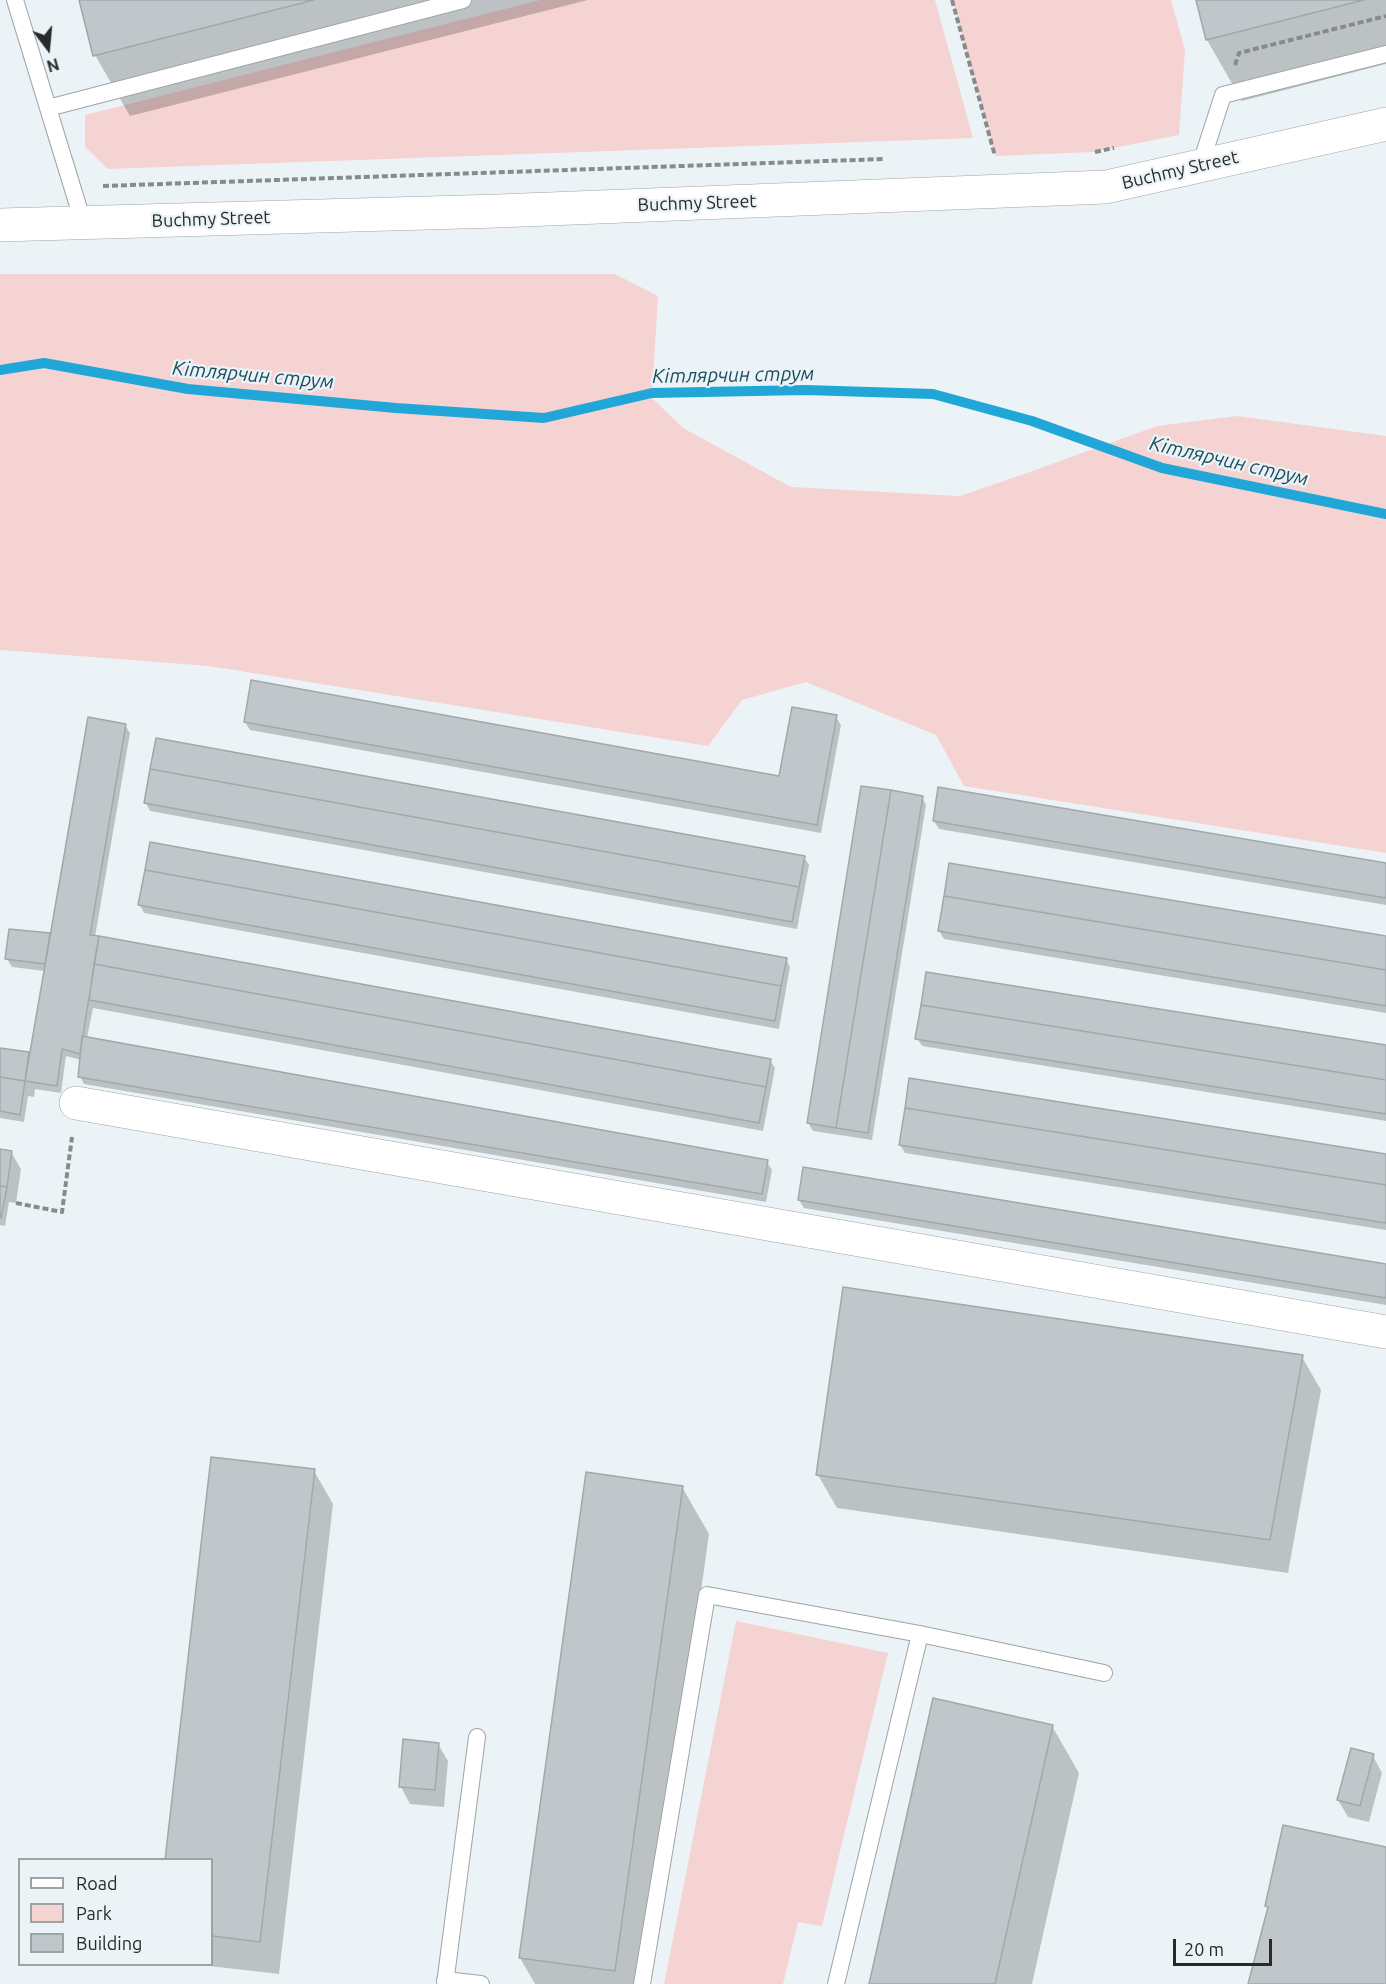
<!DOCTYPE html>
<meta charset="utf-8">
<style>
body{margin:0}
#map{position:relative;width:1386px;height:1984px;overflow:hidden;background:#ecf3f6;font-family:Ubuntu,sans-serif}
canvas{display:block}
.legend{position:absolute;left:18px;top:1858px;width:195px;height:108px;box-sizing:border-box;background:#ecf3f6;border:2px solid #9da3a5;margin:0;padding:8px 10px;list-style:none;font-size:18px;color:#272a2b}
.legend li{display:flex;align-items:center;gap:12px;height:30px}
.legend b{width:30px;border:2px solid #9da3a5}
.north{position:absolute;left:18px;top:18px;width:60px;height:60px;-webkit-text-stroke:4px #ecf3f6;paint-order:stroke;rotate:164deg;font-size:16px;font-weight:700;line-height:24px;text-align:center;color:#272a2b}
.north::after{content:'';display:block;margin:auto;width:21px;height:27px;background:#272a2b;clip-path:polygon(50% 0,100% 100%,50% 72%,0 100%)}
.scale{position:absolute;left:1173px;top:1939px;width:99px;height:27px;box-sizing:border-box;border:3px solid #272a2b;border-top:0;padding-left:8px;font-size:18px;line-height:21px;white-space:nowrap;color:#272a2b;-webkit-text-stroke:4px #ecf3f6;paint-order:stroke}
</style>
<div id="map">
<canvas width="1386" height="1984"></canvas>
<ul class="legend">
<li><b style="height:8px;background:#fff"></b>Road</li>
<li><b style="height:16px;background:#f5d3d3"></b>Park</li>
<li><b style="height:16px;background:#c0c6c9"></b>Building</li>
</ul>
<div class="north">N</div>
<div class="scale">20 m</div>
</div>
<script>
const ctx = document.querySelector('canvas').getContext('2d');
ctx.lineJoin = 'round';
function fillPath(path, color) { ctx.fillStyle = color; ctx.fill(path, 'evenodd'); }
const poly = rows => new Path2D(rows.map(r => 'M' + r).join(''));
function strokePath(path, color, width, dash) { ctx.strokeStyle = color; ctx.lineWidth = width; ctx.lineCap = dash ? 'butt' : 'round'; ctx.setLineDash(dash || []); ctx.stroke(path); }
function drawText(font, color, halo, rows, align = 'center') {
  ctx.font = font + ' Ubuntu,sans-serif'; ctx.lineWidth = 4.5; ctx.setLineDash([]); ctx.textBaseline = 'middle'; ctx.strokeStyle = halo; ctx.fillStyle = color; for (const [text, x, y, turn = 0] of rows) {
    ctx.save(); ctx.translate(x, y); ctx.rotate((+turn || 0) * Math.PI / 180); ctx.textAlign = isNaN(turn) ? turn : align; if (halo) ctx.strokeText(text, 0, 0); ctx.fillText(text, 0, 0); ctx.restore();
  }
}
fillPath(poly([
 [540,0,935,0,973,138,108,169,85,147,85,115],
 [952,0,1171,0,1185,50,1179,135,1093,152,995,156],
 [0,274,615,274,658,296,652,398,683,428,791,487,960,496,1024,474,1157,426,1237,416,1386,436,1386,853,964,786,936,735,806,682,742,700,708,746,209,666,0,650],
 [736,1621,888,1653,822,1926,798,1922,783,1984,664,1984]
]), '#f5d3d3');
fillPath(poly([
 [84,0,588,0,130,116,95,55],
 [1197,0,1386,0,1386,64,1242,101,1207,40],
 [836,717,841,725,821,833,250,730,245,722,780,777],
 [125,725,130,733,95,937,770,1060,775,1068,763,1131,93,1008,87,1038,767,1162,772,1170,766,1202,84,1084,80,1076,81,1060,66,1056,61,1093,35,1089,34,1097,28,1096,24,1122,0,1118,0,1049,28,1053,31,1057,45,971,12,967,7,959,10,931,51,935],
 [863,787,922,797,926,805,872,1140,813,1131,808,1123],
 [146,803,804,857,809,865,797,929,150,811],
 [934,821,1386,865,1386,905,939,829],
 [140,905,786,959,790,967,779,1029,144,913],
 [939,931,1386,938,1386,1013,944,939],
 [917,1038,1386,1047,1386,1121,922,1046],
 [911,1080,1386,1156,1386,1230,905,1153,900,1145],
 [0,1151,11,1152,21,1169,16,1203,9,1202,5,1226,0,1225],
 [799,1200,1386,1265,1386,1305,804,1208],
 [1302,1357,1321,1390,1288,1573,837,1508,818,1475],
 [314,1471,333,1504,279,1974,192,1964,212,1964,212,1860],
 [682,1487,709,1534,646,1984,535,1984,520,1958],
 [1052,1726,1079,1773,1032,1984,870,1984],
 [438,1744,448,1761,444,1807,410,1804,401,1787],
 [1373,1756,1382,1773,1369,1822,1348,1817,1338,1800]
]), '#0003');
strokePath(poly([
 [0,370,44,363,188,389,396,408,544,418,652,393,806,390,933,394,1032,421,1162,468,1386,514]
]), '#21a7d7', 10);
const building = poly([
 [79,0,314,0,93,56,79,0],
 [1196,0,1364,0,1206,40,1196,0],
 [251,680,779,776,792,707,837,715,817,825,244,722,251,680],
 [88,717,126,724,90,935,99,936,80,1054,62,1049,57,1086,25,1081,88,717],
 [156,738,805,856,799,887,150,769,156,738],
 [150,769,799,887,792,922,144,803,150,769],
 [861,786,891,790,836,1128,807,1123,861,786],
 [938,787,1386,863,1386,898,933,821,938,787],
 [891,790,923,796,868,1133,836,1128,891,790],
 [150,842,787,958,781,986,145,870,150,842],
 [949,863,1386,936,1386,970,944,896,949,863],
 [145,870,781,986,775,1021,138,905,145,870],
 [944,896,1386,970,1386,1006,938,931,944,896],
 [9,929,50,933,45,964,5,959,9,929],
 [99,936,771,1059,766,1087,94,964,99,936],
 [94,964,766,1087,759,1123,89,1000,94,964],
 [926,972,1386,1045,1386,1080,921,1005,926,972],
 [921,1005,1386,1080,1386,1114,915,1039,921,1005],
 [82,1036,768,1160,762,1194,78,1077,82,1036],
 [0,1048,29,1052,25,1081,0,1077,0,1048],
 [0,1077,25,1081,20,1115,0,1111,0,1077],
 [909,1078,1386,1154,1386,1185,905,1108,909,1078],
 [905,1108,1386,1185,1386,1223,899,1145,905,1108],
 [0,1149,12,1151,7,1187,0,1186,0,1149],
 [803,1167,1386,1264,1386,1298,798,1200,803,1167],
 [0,1186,7,1187,1,1218,0,1218,0,1186],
 [843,1287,1303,1355,1270,1540,816,1475,843,1287],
 [211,1457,315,1469,260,1942,212,1936,212,1860,165,1860,211,1457],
 [586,1472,683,1486,615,1971,519,1958,586,1472],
 [933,1698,1053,1725,995,1984,869,1984,933,1698],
 [403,1739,439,1743,435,1790,399,1787,403,1739],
 [1351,1748,1374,1754,1360,1806,1337,1800,1351,1748],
 [1283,1825,1386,1847,1386,1984,1248,1984,1268,1907,1265,1906,1283,1825]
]);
fillPath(building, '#c0c6c9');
strokePath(building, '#a1a8ab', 1.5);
const lane = poly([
 [15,0,48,108],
 [1200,166,1223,95,1386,54],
 [83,222,48,108,463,0],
 [445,1980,481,1984],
 [445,1984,477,1737],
 [642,1984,707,1595,920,1634,1104,1673],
 [836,1984,920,1634]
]);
const street = poly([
 [76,1103,1386,1332]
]);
const secondary = poly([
 [0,225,498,211,1106,187,1386,124]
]);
strokePath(lane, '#9ea4a7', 18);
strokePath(street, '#9ea4a7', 34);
strokePath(secondary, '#9ea4a7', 34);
strokePath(poly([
 [952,0,995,156],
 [1235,65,1239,53,1386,16],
 [1095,152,1114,148],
 [103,186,884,159],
 [16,1203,62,1212,72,1137]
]), '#868b8d', 4, [6, 3]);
strokePath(lane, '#fff', 16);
strokePath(street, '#fff', 33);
strokePath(secondary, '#fff', 33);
drawText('18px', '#272a2b', '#ecf3f6', [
 ["Buchmy Street",1180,170,-13],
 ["Buchmy Street",697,203,-2],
 ["Buchmy Street",211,219,-2]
]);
drawText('italic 20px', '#1c4e62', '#ecf3f6', [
 ["Кітлярчин струм",253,375,5],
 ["Кітлярчин струм",733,375,-1],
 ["Кітлярчин струм",1229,461,13]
]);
</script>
